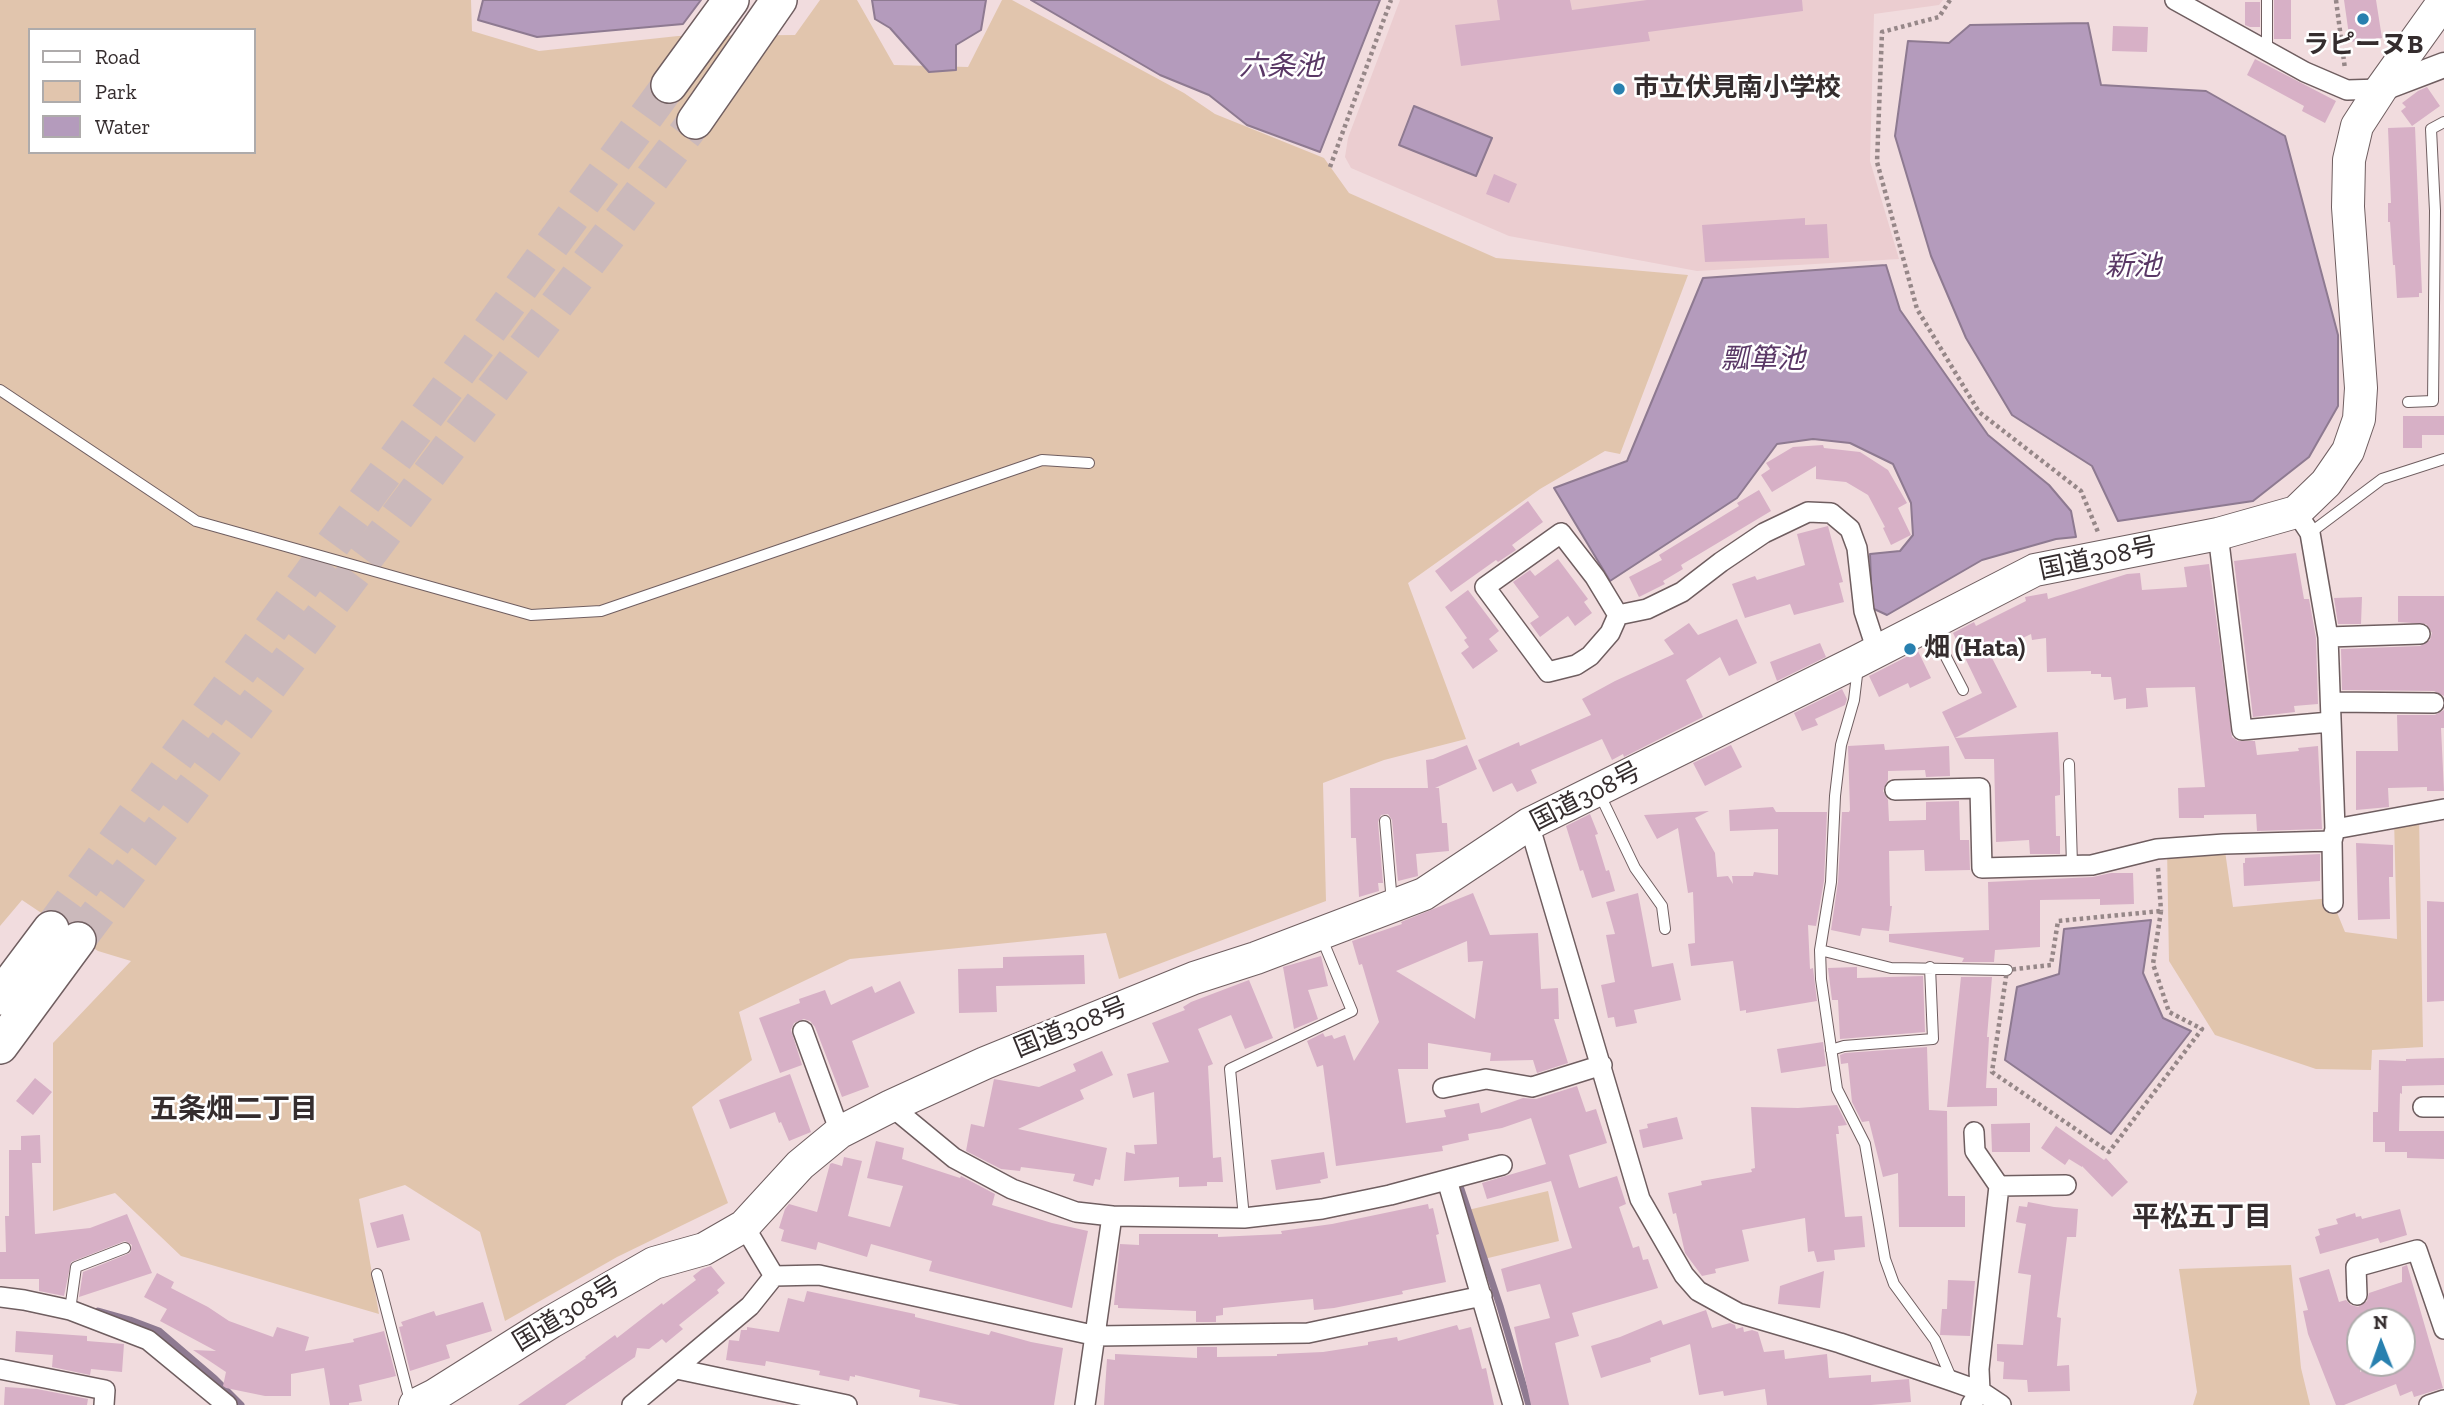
<!DOCTYPE html>
<meta charset="utf-8">
<style>
body{margin:0}
#map{position:relative;width:2444px;height:1405px;overflow:hidden;background:#f1dcde;font-family:"Zilla Slab",serif}
canvas{display:block}
.legend{position:absolute;left:28px;top:28px;width:228px;height:126px;box-sizing:border-box;background:#fff;border:2px solid #aeabab;margin:0;padding:9px 12px;list-style:none;font-size:21px;color:#352d2e}
.legend li{display:flex;align-items:center;gap:14px;height:35px}
.legend b{width:35px;border:2px solid #aeabab}
.north{position:absolute;left:2346px;top:1307px;width:70px;height:70px;box-sizing:border-box;background:#fff;border:2px solid #aeabab;border-radius:50%;rotate:359deg;font-size:19px;font-weight:700;line-height:28px;text-align:center;color:#352d2e}
.north::after{content:'';display:block;margin:auto;width:24px;height:32px;background:#2880af;clip-path:polygon(50% 0,100% 100%,50% 72%,0 100%)}
</style>
<div id="map">
<canvas width="2444" height="1405"></canvas>
<ul class="legend">
<li><b style="height:9px;background:#fff"></b>Road</li>
<li><b style="height:19px;background:#e1c5ad"></b>Park</li>
<li><b style="height:19px;background:#b49bbc"></b>Water</li>
</ul>
<div class="north">N</div>
</div>
<script>
const ctx = document.querySelector('canvas').getContext('2d');
ctx.lineJoin = 'round';
function fillPath(path, color) { ctx.fillStyle = color; ctx.fill(path, 'evenodd'); }
const poly = rows => new Path2D(rows.map(r => 'M' + r).join(''));
function strokePath(path, color, width, dash) { ctx.strokeStyle = color; ctx.lineWidth = width; ctx.lineCap = dash ? 'butt' : 'round'; ctx.setLineDash(dash || []); ctx.stroke(path); }
function drawText(font, color, halo, rows, align = 'center') {
  ctx.font = font + ' "Zilla Slab","Noto Sans JP",serif'; ctx.lineWidth = 5; ctx.setLineDash([]); ctx.textBaseline = 'middle'; ctx.strokeStyle = halo; ctx.fillStyle = color; for (const [text, x, y, turn = 0] of rows) {
    ctx.save(); ctx.translate(x, y); ctx.rotate((+turn || 0) * Math.PI / 180); ctx.textAlign = isNaN(turn) ? turn : align; if (halo) ctx.strokeText(text, 0, 0); ctx.fillText(text, 0, 0); ctx.restore();
  }
}
fillPath(poly([
 [1400,0,1943,0,1939,5,1874,14,1870,161,1899,259,1697,271,1509,236,1351,168,1345,157,1348,138]
]), '#ebcdd0');
fillPath(poly([
 [0,0,471,0,472,31,539,51,678,36,795,35,820,0,857,0,894,65,968,67,1002,0,1012,0,1184,93,1215,114,1324,158,1349,193,1496,258,1688,275,1620,454,1605,451,1540,489,1408,583,1466,739,1384,760,1323,783,1326,901,1119,979,1106,933,850,959,739,1012,752,1060,692,1107,728,1203,617,1257,505,1321,480,1232,405,1185,359,1199,379,1314,181,1256,115,1193,53,1211,53,1043,131,961,98,951,22,900,0,926],
 [30,30,254,30,254,152,30,152],
 [2419,813,2423,1047,2372,1050,2371,1070,2316,1069,2215,1035,2169,961,2167,848,2224,844,2233,907,2331,898,2345,932,2397,939,2394,818],
 [1548,1191,1559,1241,1484,1259,1468,1210],
 [2291,1265,2301,1368,2310,1405,2193,1405,2197,1392,2179,1269]
]), '#e1c5ad');
const water = poly([
 [483,0,701,0,683,24,537,37,478,20,483,0],
 [872,0,986,0,981,30,956,45,956,70,929,72,890,28,875,19,872,0],
 [1031,0,1380,0,1320,152,1247,125,1209,95,1160,75,1031,0],
 [2088,23,2101,85,2206,91,2285,136,2338,335,2338,406,2309,457,2253,501,2118,521,2092,466,2012,415,1966,338,1931,256,1895,136,1908,41,1949,43,1970,25,2088,23],
 [1414,106,1492,138,1476,176,1399,145,1414,106],
 [1886,265,1900,310,1988,435,2049,485,2071,511,2076,537,2056,539,1982,560,1887,615,1872,608,1870,554,1900,551,1913,535,1911,503,1893,464,1850,443,1813,439,1777,444,1737,498,1610,581,1554,488,1627,461,1703,278,1886,265],
 [2151,920,2143,973,2163,1018,2191,1031,2111,1134,2005,1060,2017,987,2059,974,2064,929,2151,920]
]);
fillPath(water, '#b49bbc');
strokePath(water, '#8e7a91', 2);
strokePath(poly([
 [1458,1180,1500,1306,1529,1405],
 [98,1311,130,1320,159,1331,215,1379,241,1405]
]), '#8e7a91', 7);
fillPath(poly([
 [1497,0,1570,0,1572,10,1647,0,1802,0,1803,11,1648,32,1650,41,1461,66,1455,25,1500,20],
 [2274,0,2291,0,2291,39,2274,39],
 [2344,0,2376,0,2382,38,2350,42],
 [2245,2,2260,2,2260,27,2250,27,2245,25],
 [2113,26,2148,27,2147,52,2112,51],
 [2255,59,2336,101,2325,123,2302,111,2304,106,2247,75],
 [2427,87,2440,106,2412,126,2401,111,2406,107,2402,103,2418,91],
 [2415,127,2422,293,2419,293,2419,297,2397,298,2395,265,2393,265,2390,222,2388,222,2388,203,2391,203,2388,128],
 [1494,174,1517,184,1509,203,1486,194],
 [1805,218,1805,225,1827,224,1829,258,1705,262,1702,225],
 [2403,416,2444,416,2444,435,2422,435,2422,448,2403,448],
 [1823,445,1824,448,1860,452,1888,470,1907,503,1898,508,1911,535,1891,545,1883,528,1885,527,1868,495,1846,482,1816,479,1816,466,1772,492,1761,475,1770,469,1766,463,1793,447],
 [1759,490,1771,511,1681,565,1683,569,1663,581,1665,584,1639,597,1629,577,1662,560,1659,555,1739,506,1737,503],
 [1528,501,1543,522,1512,545,1516,550,1498,562,1496,560,1451,592,1435,571],
 [1828,526,1843,582,1839,583,1844,602,1794,615,1790,604,1745,618,1732,584,1755,576,1757,580,1805,565,1797,534],
 [2296,553,2304,599,2309,599,2316,638,2318,704,2294,706,2295,712,2253,717,2234,561],
 [1558,559,1588,599,1584,602,1592,613,1575,626,1568,616,1540,637,1530,623,1539,617,1513,582,1530,570,1535,576],
 [2209,564,2232,737,2238,741,2255,741,2257,755,2299,751,2298,748,2318,746,2322,829,2257,831,2256,814,2204,815,2204,818,2179,818,2178,788,2205,787,2195,687,2146,688,2148,707,2126,709,2126,698,2114,700,2111,677,2101,677,2101,674,2091,674,2091,671,2047,672,2046,638,2032,640,2031,634,1990,654,2017,707,1955,738,2058,732,2060,777,2060,795,2055,796,2056,836,2060,836,2060,854,2030,854,2029,840,1996,842,1994,759,1965,759,1942,712,1982,693,1953,633,1974,622,1976,626,2026,601,2025,597,2047,593,2048,599,2127,574,2140,573,2142,590,2187,587,2184,567],
 [1468,590,1499,631,1489,639,1498,651,1473,669,1461,653,1469,647,1464,640,1467,638,1445,607],
 [2398,596,2444,596,2444,696,2434,691,2342,690,2341,649,2420,646,2430,640,2432,633,2426,624,2398,622],
 [2362,597,2361,624,2338,624,2334,598],
 [1737,619,1757,663,1729,676,1720,657,1686,680,1703,717,1624,757,1623,754,1612,760,1602,739,1531,770,1537,783,1517,792,1512,783,1493,792,1478,760,1519,742,1520,746,1591,715,1582,699,1615,681,1674,654,1664,640,1689,623,1698,635],
 [1820,643,1826,657,1777,681,1770,662],
 [1918,651,1931,678,1910,688,1908,683,1879,697,1869,676],
 [1842,689,1847,699,1845,705,1815,719,1818,725,1802,731,1794,713],
 [2444,710,2444,728,2441,728,2444,791,2427,791,2427,787,2388,788,2389,807,2356,810,2356,751,2398,751,2397,715,2435,715],
 [1884,744,1885,750,1949,746,1950,776,1926,777,1925,770,1888,771,1888,780,1883,791,1888,800,1889,821,1926,820,1926,802,1959,801,1960,840,1969,840,1970,870,1925,871,1924,850,1889,851,1890,906,1892,906,1889,931,1862,928,1860,936,1831,930,1838,882,1842,812,1849,812,1850,810,1848,746],
 [1467,745,1477,769,1435,788,1439,788,1442,823,1447,823,1449,851,1416,854,1418,876,1398,881,1392,820,1388,814,1381,815,1378,822,1383,883,1378,883,1379,891,1359,897,1356,838,1351,838,1350,788,1428,788,1426,760,1433,759],
 [1731,745,1742,767,1705,786,1693,763],
 [1773,807,1776,812,1827,812,1824,881,1816,926,1808,925,1810,969,1813,968,1817,1001,1746,1013,1746,1010,1740,1011,1733,961,1691,966,1688,944,1695,943,1693,892,1688,893,1678,828,1657,839,1644,815,1709,811,1695,818,1715,853,1717,877,1728,876,1733,884,1732,876,1753,876,1754,872,1778,875,1778,829,1730,831,1729,810],
 [1590,814,1598,834,1595,835,1606,871,1609,870,1615,891,1592,898,1583,870,1580,871,1566,826],
 [2356,843,2393,845,2393,877,2389,877,2390,919,2358,920],
 [2320,854,2320,881,2244,886,2243,863,2245,863,2245,858],
 [2111,873,2133,873,2134,904,2100,905,2100,899,2040,900,2040,947,1995,950,1994,962,1962,962,1964,958,1889,942,1889,934,1989,930,1988,882,2093,877],
 [1473,893,1490,935,1538,933,1541,989,1558,988,1559,1019,1554,1019,1568,1063,1537,1073,1533,1060,1490,1061,1491,1053,1428,1043,1428,1069,1398,1069,1406,1123,1446,1117,1444,1110,1479,1103,1481,1113,1523,1098,1536,1099,1577,1086,1586,1112,1596,1109,1607,1143,1569,1155,1579,1188,1617,1176,1626,1204,1619,1207,1633,1248,1639,1246,1643,1260,1648,1259,1658,1288,1572,1313,1579,1336,1555,1343,1569,1405,1531,1405,1514,1327,1550,1318,1540,1284,1507,1292,1501,1269,1572,1248,1551,1181,1487,1199,1482,1183,1546,1164,1531,1118,1502,1128,1468,1134,1469,1140,1442,1146,1443,1151,1336,1166,1323,1065,1317,1067,1307,1041,1323,1033,1325,1037,1332,1035,1334,1039,1345,1035,1354,1061,1379,1022,1362,964,1359,965,1352,941,1402,924,1401,922],
 [1467,941,1468,962,1483,961,1475,1019,1396,971],
 [1638,893,1652,967,1673,963,1681,1000,1634,1010,1637,1023,1616,1027,1614,1017,1608,1018,1601,985,1615,982,1606,935,1615,934,1606,902],
 [2427,901,2444,902,2444,1001,2427,1002],
 [1084,955,1085,984,996,986,997,1012,959,1013,958,969,1003,968,1003,957],
 [1321,956,1328,986,1308,990,1318,1019,1294,1029,1283,967],
 [1857,967,1857,978,1923,976,1925,1032,1840,1039,1838,1000,1832,1000,1828,968],
 [1961,977,1992,977,1987,1037,1989,1037,1986,1088,1997,1088,1997,1106,1947,1107],
 [1249,980,1273,1038,1245,1049,1231,1015,1198,1029,1213,1064,1208,1066,1213,1158,1221,1157,1223,1182,1207,1182,1207,1186,1179,1187,1179,1177,1124,1181,1126,1152,1135,1154,1134,1145,1157,1144,1154,1092,1133,1098,1127,1074,1169,1062,1152,1023,1185,1010,1183,1007,1191,1002],
 [900,981,915,1013,852,1041,869,1087,842,1097,815,1027,810,1021,804,1019,794,1023,791,1030,802,1065,780,1073,759,1018,800,1003,799,999,825,990,831,1005,872,986,875,993],
 [1823,1042,1826,1066,1781,1073,1777,1049],
 [1927,1047,1929,1110,1947,1111,1948,1196,1965,1196,1965,1227,1899,1227,1898,1173,1883,1177,1869,1121,1862,1122,1852,1102,1848,1063,1841,1064,1840,1055,1845,1053],
 [1102,1051,1113,1075,1080,1090,1084,1099,1018,1129,1107,1148,1100,1180,1095,1179,1093,1186,1073,1181,1075,1174,1021,1167,1020,1171,1001,1169,966,1151,971,1124,984,1127,994,1079,1039,1087,1076,1071,1073,1064],
 [2444,1058,2444,1085,2402,1086,2402,1094,2400,1093,2399,1131,2444,1131,2444,1159,2407,1158,2407,1152,2385,1152,2385,1142,2373,1142,2373,1112,2378,1112,2379,1060,2406,1061,2406,1059],
 [790,1074,811,1132,789,1141,781,1122,779,1123,775,1112,730,1129,719,1100],
 [35,1078,52,1092,33,1115,16,1101],
 [1837,1105,1847,1125,1838,1126,1839,1134,1836,1134,1845,1217,1862,1216,1865,1247,1834,1250,1835,1260,1817,1262,1814,1251,1808,1252,1805,1218,1742,1230,1749,1261,1715,1269,1716,1273,1702,1276,1685,1253,1676,1213,1673,1214,1668,1193,1702,1185,1701,1181,1752,1172,1751,1169,1755,1168,1751,1107,1798,1108],
 [1677,1117,1683,1139,1643,1148,1639,1130,1648,1128,1647,1124],
 [2030,1123,2030,1152,1992,1152,1991,1124],
 [2056,1126,2104,1160,2106,1158,2128,1182,2112,1197,2082,1166,2082,1167,2069,1159,2065,1165,2041,1148],
 [40,1135,41,1163,32,1163,35,1234,90,1228,127,1214,152,1273,79,1297,83,1272,130,1253,132,1245,125,1241,71,1262,64,1296,39,1291,39,1279,0,1279,0,1252,6,1252,5,1216,9,1216,9,1150,21,1150,21,1136],
 [876,1141,904,1148,902,1159,960,1178,961,1176,995,1194,992,1205,1052,1223,1088,1231,1072,1308,929,1271,932,1261,871,1244,867,1257,818,1242,816,1250,781,1241,784,1230,779,1228,785,1209,789,1204,817,1212,830,1164,832,1163,842,1166,844,1157,862,1161,848,1216,890,1227,903,1186,867,1178],
 [1324,1152,1328,1178,1320,1180,1321,1183,1276,1190,1271,1160],
 [2028,1202,2054,1207,2078,1209,2076,1237,2067,1237,2057,1317,2061,1318,2057,1366,2069,1365,2070,1391,2028,1392,2027,1380,2003,1379,2004,1362,1997,1361,1997,1344,2023,1345,2031,1275,2018,1273,2026,1224,2016,1222,2019,1206,2027,1207],
 [1428,1204,1429,1209,1433,1208,1439,1234,1436,1235,1446,1282,1402,1291,1403,1294,1334,1308,1314,1310,1313,1299,1223,1308,1223,1315,1216,1316,1216,1322,1196,1322,1196,1311,1118,1308,1118,1305,1114,1305,1120,1244,1139,1245,1139,1234,1218,1234,1218,1237,1282,1234,1281,1231,1332,1224],
 [2400,1209,2407,1235,2380,1243,2378,1238,2320,1254,2315,1237,2320,1235,2318,1229,2338,1224,2336,1219,2355,1213,2356,1217,2361,1216,2362,1219],
 [403,1214,410,1240,377,1248,370,1223],
 [2407,1265,2443,1388,2414,1397,2412,1391,2400,1396,2396,1384,2344,1405,2336,1405,2308,1334,2303,1311,2308,1310,2299,1278,2329,1269,2339,1302,2346,1300,2351,1305,2358,1307,2367,1301,2369,1293,2402,1282,2402,1267],
 [2402,1315,2402,1363,2378,1363,2360,1372,2360,1321,2382,1321],
 [711,1266,725,1283,717,1290,719,1293,679,1325,683,1329,666,1343,662,1339,649,1349,637,1348,635,1357,565,1405,518,1405,586,1358,585,1357,615,1335,617,1338,662,1303,663,1305,696,1280,693,1276,702,1269],
 [1824,1271,1820,1308,1778,1304,1780,1286],
 [157,1273,174,1282,171,1288,208,1307,229,1321,273,1337,277,1327,309,1337,305,1351,354,1342,353,1339,384,1331,396,1376,359,1385,362,1401,349,1403,349,1405,330,1405,324,1368,291,1374,291,1396,265,1396,226,1388,223,1386,226,1372,193,1350,216,1351,160,1321,167,1309,144,1297],
 [1948,1280,1975,1281,1970,1336,1940,1335,1942,1309,1947,1309],
 [807,1291,915,1314,915,1317,989,1335,991,1331,1031,1342,1063,1348,1054,1405,960,1405,919,1397,920,1390,855,1375,855,1377,850,1376,849,1381,819,1375,820,1371,766,1361,765,1366,726,1360,729,1340,739,1341,741,1330,747,1330,747,1327,779,1332,788,1298,804,1302],
 [483,1302,492,1331,446,1345,450,1358,410,1371,399,1327,403,1326,401,1322,434,1311,436,1316],
 [1706,1310,1712,1328,1730,1323,1735,1325,1736,1329,1743,1327,1744,1332,1752,1330,1758,1332,1764,1352,1784,1350,1785,1359,1827,1354,1829,1378,1871,1375,1871,1382,1909,1379,1911,1402,1871,1405,1767,1405,1765,1389,1724,1396,1723,1391,1699,1395,1690,1344,1650,1358,1651,1362,1601,1378,1591,1346,1620,1337,1661,1320,1663,1325],
 [1457,1325,1459,1330,1471,1327,1482,1369,1486,1368,1494,1405,1104,1405,1107,1359,1115,1360,1115,1354,1197,1358,1197,1347,1217,1347,1217,1357,1277,1356,1277,1354,1323,1352,1368,1345,1368,1342,1397,1337,1398,1341],
 [16,1331,87,1336,87,1341,124,1344,122,1372,91,1369,90,1375,52,1367,53,1355,15,1352],
 [5,1387,37,1389,88,1399,87,1405,4,1405]
]), '#d7b0c6');
strokePath(poly([
 [51,929,669,85],
 [78,940,695,121]
]), '#cbb9bb', 35, [35, 18]);
const service = poly([
 [2267,0,2267,50],
 [0,390,196,521,531,615,601,611,1042,460,1089,463],
 [2408,402,2433,401,2435,211,2431,129,2444,122],
 [2310,533,2382,479,2444,459],
 [1931,628,1963,690],
 [1858,667,1854,700,1841,745,1835,796,1831,882,1820,950,1821,979,1837,1089,1865,1144,1885,1259,1894,1284,1935,1340,1952,1380],
 [2069,764,2072,865],
 [1600,795,1635,868,1662,906,1665,929],
 [1385,821,1392,903],
 [1820,950,1891,968,2007,970],
 [1831,1050,1844,1046,1933,1039,1930,967],
 [1244,1218,1230,1069,1352,1011,1322,939],
 [377,1274,410,1401],
 [70,1310,76,1267,125,1248]
]);
const minor = poly([
 [2175,0,2305,72,2347,90,2381,89],
 [2296,512,2310,533,2328,637,2335,829,2332,841,2333,903],
 [2218,534,2242,730,2330,722],
 [1618,615,1610,633,1590,656,1576,665,1548,672,1485,587,1561,533,1595,577,1618,615,1647,609,1682,592,1721,562,1764,533,1808,512,1831,513,1850,529,1857,548,1864,611,1877,651],
 [2328,637,2420,634],
 [2331,702,2434,703],
 [1895,790,1980,788,1982,868,2092,865,2157,849,2224,844,2332,841],
 [1529,824,1640,1199,1684,1275,1698,1291,1738,1313,1840,1343,1952,1381,1980,1391,2001,1405],
 [2335,829,2444,809],
 [803,1031,840,1132],
 [1443,1088,1486,1079,1532,1087,1602,1065],
 [891,1106,954,1158,1012,1189,1076,1212,1112,1216,1244,1218,1322,1209,1390,1195,1502,1165],
 [2423,1107,2444,1107],
 [1447,1180,1513,1405],
 [1999,1186,2066,1185],
 [744,1226,774,1276,819,1275,1097,1336,1308,1333,1482,1296],
 [2357,1295,2356,1267,2417,1250,2444,1329],
 [0,1297,24,1300,70,1310,148,1340,227,1405],
 [0,1369,105,1390,104,1405],
 [677,1369,847,1405],
 [632,1405,750,1306,774,1276],
 [1085,1405,1112,1216],
 [1971,1405,1980,1391,1979,1369,1999,1186,1975,1151,1974,1132],
 [2429,1405,2444,1400]
]);
const tertiary = poly([
 [2381,89,2444,65]
]);
const trunk = poly([
 [415,1405,435,1395,551,1322,654,1263,704,1249,744,1226,800,1165,840,1132,891,1106,985,1063,1194,978,1256,958,1424,894,1529,824,1858,661,2035,570,2218,534,2296,512,2326,483,2348,451,2359,419,2361,388,2348,207,2349,160,2357,126,2381,89,2444,1]
]);
const motorway = poly([
 [669,85,731,0],
 [695,121,779,0],
 [0,997,51,929],
 [0,1046,78,940]
]);
strokePath(service, '#6f5e60', 12);
strokePath(minor, '#6f5e60', 22);
strokePath(tertiary, '#6f5e60', 27);
strokePath(trunk, '#6f5e60', 34);
strokePath(motorway, '#6f5e60', 38);
strokePath(poly([
 [1950,0,1939,17,1882,32,1877,162,1917,309,1979,412,2081,491,2098,532],
 [2336,0,2345,69],
 [1330,167,1391,0],
 [2158,868,2161,911],
 [2161,911,2153,964,2169,1012,2202,1029,2109,1152,1992,1072,2007,970,2051,965,2058,921,2161,911]
]), '#968788', 4.5, [3.5, 3.5]);
strokePath(service, '#fff', 10);
strokePath(minor, '#fff', 19);
strokePath(tertiary, '#fff', 24);
strokePath(trunk, '#fff', 32);
strokePath(motorway, '#fff', 35);
for (const [x, y, r, color] of [
 [2363,19,7,"#2880af"],
 [1619,89,7,"#2880af"],
 [1910,649,7,"#2880af"]
]) { const dot = new Path2D(); dot.arc(x, y, r, 0, 2 * Math.PI); ctx.fillStyle = color; ctx.fill(dot); strokePath(dot, '#fff', 2.5); }
drawText('bold 26px', '#352d2e', '#fff', [
 ["ラピーヌB",2363,46,"center"],
 ["市立伏見南小学校",1633,89],
 ["畑 (Hata)",1924,649]
], 'left');
drawText('26px', '#352d2e', '#fff', [
 ["国道308号",2098,559,-12],
 ["国道308号",1586,797,-27],
 ["国道308号",1071,1028,-22],
 ["国道308号",567,1314,-31]
]);
drawText('italic 28px', '#5a3866', '#fff', [
 ["六条池",1281,67],
 ["新池",2133,267],
 ["瓢箪池",1763,360]
]);
drawText('bold 28px', '#352d2e', '#fff', [
 ["五条畑二丁目",234,1110],
 ["平松五丁目",2202,1218]
]);
</script>
